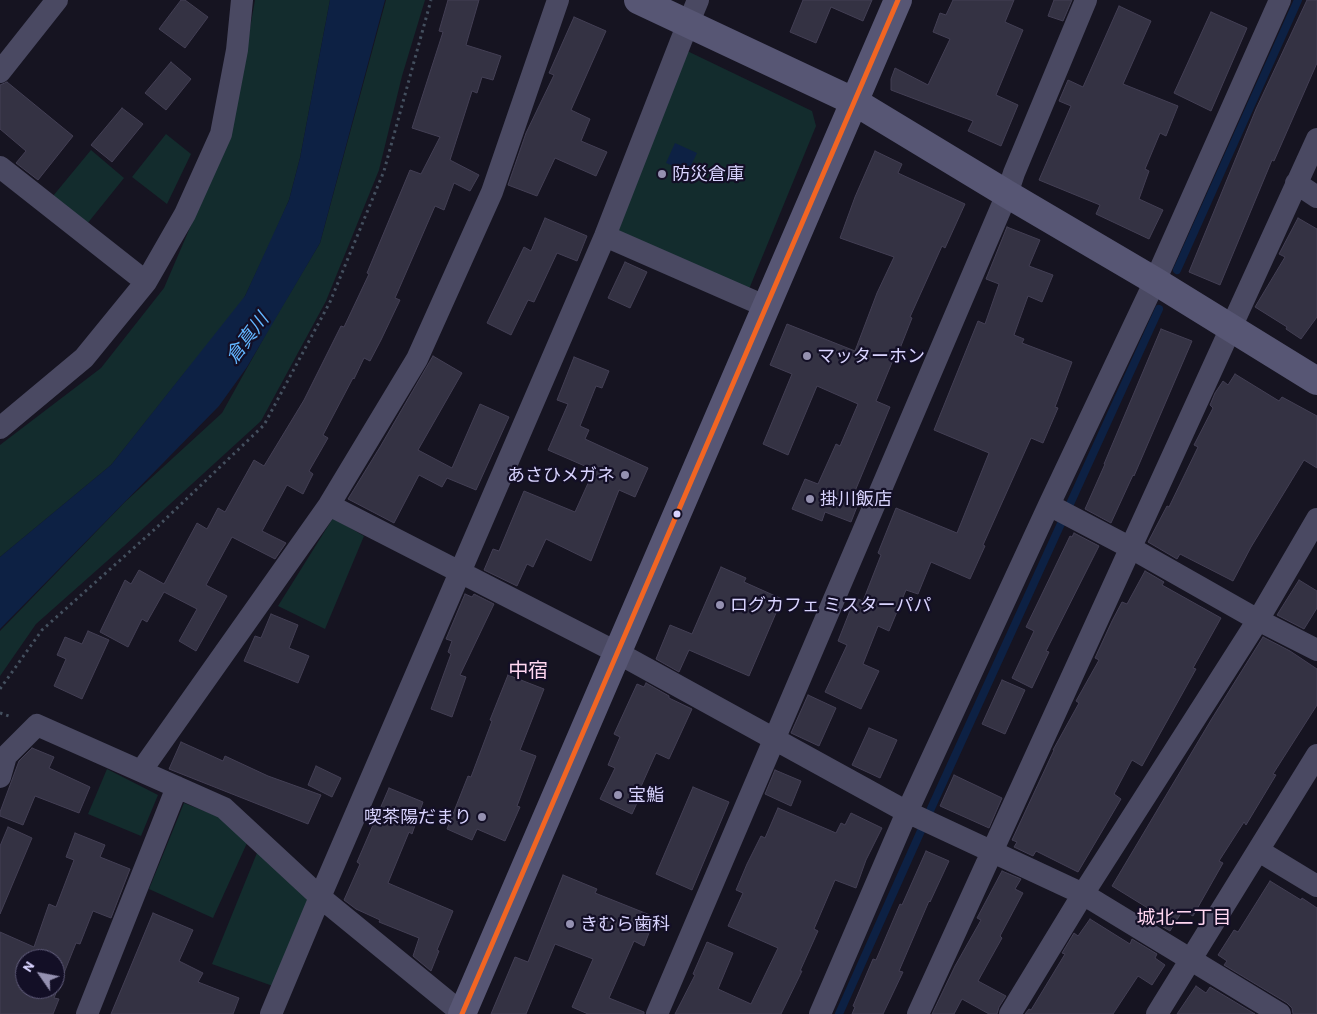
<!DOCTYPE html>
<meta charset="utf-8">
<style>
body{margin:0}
#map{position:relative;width:1317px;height:1014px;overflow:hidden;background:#161421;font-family:Barlow,sans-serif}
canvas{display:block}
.north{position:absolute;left:15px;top:949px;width:50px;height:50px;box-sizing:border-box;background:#130f26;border:1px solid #625e7d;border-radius:50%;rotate:303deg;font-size:14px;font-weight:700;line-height:20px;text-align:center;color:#d9d4ff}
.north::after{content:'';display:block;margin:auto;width:18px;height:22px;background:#9591b1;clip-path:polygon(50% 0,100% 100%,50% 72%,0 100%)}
</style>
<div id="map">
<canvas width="1317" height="1014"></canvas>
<div class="north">N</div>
</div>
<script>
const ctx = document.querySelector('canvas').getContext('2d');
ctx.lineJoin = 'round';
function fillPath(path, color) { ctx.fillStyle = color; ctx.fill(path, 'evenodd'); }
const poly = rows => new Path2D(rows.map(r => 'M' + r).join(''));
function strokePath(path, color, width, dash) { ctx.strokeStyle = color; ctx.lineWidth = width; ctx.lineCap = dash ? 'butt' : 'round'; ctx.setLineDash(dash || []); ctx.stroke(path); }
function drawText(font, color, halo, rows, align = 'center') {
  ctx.font = font + ' Barlow,"Noto Sans JP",sans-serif'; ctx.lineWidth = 4.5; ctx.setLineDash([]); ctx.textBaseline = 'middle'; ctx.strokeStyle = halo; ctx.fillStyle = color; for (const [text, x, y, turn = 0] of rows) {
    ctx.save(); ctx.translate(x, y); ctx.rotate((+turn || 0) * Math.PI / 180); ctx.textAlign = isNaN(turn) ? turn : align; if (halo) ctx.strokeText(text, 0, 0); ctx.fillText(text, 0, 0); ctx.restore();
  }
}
fillPath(poly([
 [255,0,330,0,300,158,289,200,272,239,236,315,186,371,111,465,0,557,0,445,101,368,164,288,232,130],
 [386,0,425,0,402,76,379,170,326,301,261,421,124,546,36,624,0,676,0,631,125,502,222,413,271,325,320,243],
 [681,48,812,111,816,126,747,294,612,235],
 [166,134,191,154,167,204,132,177],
 [91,150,124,178,87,224,53,196],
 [333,518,364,536,325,629,278,606],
 [107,769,158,795,141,836,88,814],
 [184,803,222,818,247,843,213,918,149,889],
 [261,843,320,897,281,989,212,964]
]), '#132c2d');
fillPath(poly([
 [330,0,385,0,320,243,247,367,219,406,0,629,0,557,111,465,245,296,289,200,300,158],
 [675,143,697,153,688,172,666,163]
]), '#0d2144');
strokePath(poly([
 [1177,270,1298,0],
 [839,1014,933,804,1159,309]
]), '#0d2144', 8);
const building = poly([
 [181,0,185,0,208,17,185,48,159,29,181,0],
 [448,0,479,0,466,45,501,56,493,80,482,77,477,93,472,91,450,160,479,175,470,191,454,183,444,210,435,206,395,298,400,300,381,340,370,361,364,358,354,379,353,378,323,435,328,438,309,471,313,474,303,494,287,485,262,531,286,543,275,559,232,537,206,585,227,596,196,651,179,641,197,609,164,592,147,622,142,619,128,647,100,632,125,580,131,584,139,570,164,584,197,523,207,529,218,508,225,512,254,460,264,466,304,400,341,326,344,327,369,274,367,273,410,170,421,174,440,137,412,128,443,32,439,31,448,0],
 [803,0,872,0,863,21,831,7,816,43,790,32,803,0],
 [953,0,1014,0,1005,22,1023,30,996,95,1018,105,1001,146,968,131,973,121,891,90,891,79,895,68,928,85,950,39,933,32,940,13,946,15,953,0],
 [1054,0,1072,0,1063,21,1048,16,1054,0],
 [1307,0,1317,0,1317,63,1274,161,1272,160,1220,285,1189,272,1256,109,1307,0],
 [1119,6,1151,21,1123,84,1178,106,1166,136,1160,133,1145,169,1149,171,1139,199,1163,210,1149,239,1096,214,1100,205,1039,180,1071,106,1059,101,1068,80,1083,87,1119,6],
 [1211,12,1247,28,1211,111,1174,93,1211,12],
 [574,17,606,31,571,110,590,119,581,141,607,152,596,176,555,158,537,196,508,185,526,133,554,75,549,73,574,17],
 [171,62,191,79,166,110,145,93,171,62],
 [7,82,73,136,38,180,16,163,26,151,0,129,0,85,7,82],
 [122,108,143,124,112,162,91,145,122,108],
 [875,151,902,164,898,173,965,204,945,248,942,246,910,317,912,318,895,361,893,360,876,401,890,407,853,496,860,499,851,522,825,512,822,521,792,509,805,479,818,484,836,444,840,446,858,404,817,386,788,455,763,444,792,374,770,365,787,324,855,351,877,293,894,257,840,238,855,197,875,151],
 [545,218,587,236,577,261,557,253,534,302,528,300,511,335,487,323,524,247,531,251,545,218],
 [1298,218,1317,229,1317,317,1301,339,1286,329,1287,327,1255,307,1285,257,1279,254,1298,218],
 [1007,227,1040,240,1029,266,1053,275,1042,302,1028,296,1014,335,1024,339,1022,343,1072,362,1055,407,1058,408,1043,443,1031,438,983,545,985,546,970,579,931,562,918,594,906,590,889,631,878,626,863,664,879,671,861,709,825,692,847,645,838,641,855,598,863,601,881,555,878,553,896,508,957,533,989,453,934,430,978,321,985,324,999,284,986,279,1007,227],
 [625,262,647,272,630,308,608,298,625,262],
 [1161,329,1192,341,1134,476,1133,475,1111,523,1085,509,1105,464,1104,464,1161,329],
 [433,356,462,373,418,450,452,468,480,404,509,417,476,490,447,478,442,487,419,475,394,523,348,499,380,447,433,356],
 [574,357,609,371,602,388,596,386,580,426,589,430,585,439,648,468,635,497,619,490,591,561,546,539,533,567,527,564,517,586,484,570,493,549,499,551,524,491,575,512,594,470,548,450,568,404,557,400,574,357],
 [1235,374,1279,401,1282,397,1317,416,1317,468,1304,460,1251,547,1233,581,1180,554,1177,559,1148,542,1167,506,1169,507,1198,447,1194,445,1213,408,1210,405,1215,393,1223,381,1228,385,1235,374],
 [1074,533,1099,546,1046,651,1049,652,1032,688,1012,678,1034,631,1026,627,1070,536,1072,537,1074,533],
 [721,567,746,578,744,582,782,599,749,676,689,650,679,672,656,659,670,625,692,634,721,567],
 [1145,571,1164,582,1162,585,1221,618,1193,668,1196,669,1142,766,1132,760,1114,794,1121,799,1078,872,1036,851,1033,856,1014,847,1017,842,1012,840,1054,750,1053,750,1079,703,1076,701,1099,660,1095,658,1112,621,1122,602,1127,604,1145,571],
 [1299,580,1317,591,1317,608,1304,629,1277,615,1299,580],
 [465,594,472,597,474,594,494,604,460,675,466,677,452,717,431,709,451,654,448,652,452,641,446,639,465,594],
 [271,614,298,625,289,648,309,656,298,683,244,661,255,636,261,638,271,614],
 [88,631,109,640,82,699,54,686,66,659,57,655,65,637,82,644,88,631],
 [1263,637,1290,651,1317,669,1317,705,1273,774,1276,775,1246,825,1244,822,1219,861,1223,863,1193,916,1183,910,1170,931,1146,917,1151,910,1112,886,1211,720,1263,637],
 [508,675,544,689,520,750,536,756,517,806,520,807,505,841,477,829,472,840,447,829,468,776,471,777,492,721,490,720,508,675],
 [1002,680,1025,690,1005,734,982,724,1002,680],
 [646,683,669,696,669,698,692,709,669,759,656,753,639,791,642,792,632,814,600,799,615,768,608,765,620,737,614,734,637,684,644,687,646,683],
 [808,695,836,708,819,746,791,733,808,695],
 [869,728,897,740,880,778,852,765,869,728],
 [181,742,223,761,225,756,268,776,321,795,308,824,169,769,181,742],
 [32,748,54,757,49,768,90,787,79,813,35,796,23,825,0,816,0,812,19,761,32,748],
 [316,766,341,778,332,797,308,785,316,766],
 [775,770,801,781,791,806,765,794,775,770],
 [954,775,1002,798,989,828,940,806,954,775],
 [693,787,729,802,692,890,656,874,693,787],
 [389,788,423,802,412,834,409,832,388,883,453,911,437,950,439,951,431,971,413,956,419,938,379,922,380,920,356,909,344,900,360,864,357,862,389,788],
 [778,808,836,833,841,823,845,825,851,813,882,828,866,860,856,888,835,880,814,929,818,931,800,971,802,971,781,1014,675,1014,695,975,693,974,707,942,733,953,718,989,751,1004,778,948,728,926,743,893,736,890,747,864,761,836,765,838,778,808],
 [8,827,32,838,0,914,0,846,8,827],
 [75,833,105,845,100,857,130,869,111,918,93,911,80,944,76,943,54,998,59,999,53,1014,0,1014,0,932,34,947,49,904,56,907,74,860,66,857,75,833],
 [25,959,55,959,55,989,25,989,25,959],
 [926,851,949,861,930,902,929,901,899,971,903,972,883,1014,852,1014,855,1007,853,1006,873,959,876,960,900,904,902,905,926,851],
 [1002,871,1021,879,1015,889,1023,893,1000,936,1002,938,978,981,1006,996,999,1007,997,1014,989,1014,962,999,954,1014,932,1014,955,966,981,920,977,918,1002,871],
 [563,875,597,889,595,893,655,917,644,946,634,941,609,998,644,1012,644,1014,588,1014,572,1007,593,959,555,944,526,1014,491,1014,515,957,528,962,563,875],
 [1270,881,1301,900,1302,898,1317,908,1317,1014,1293,1014,1292,1008,1287,1003,1224,965,1227,961,1218,955,1234,930,1238,932,1270,881],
 [153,913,193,930,179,961,203,973,198,982,239,998,233,1014,111,1014,153,913],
 [1090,919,1130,944,1132,939,1157,954,1155,958,1165,965,1152,985,1138,976,1113,1014,1025,1014,1029,1009,1031,1010,1065,954,1062,953,1074,933,1078,936,1090,919],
 [1196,986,1206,993,1210,987,1255,1014,1177,1014,1196,986]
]);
fillPath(building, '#343243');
strokePath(building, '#433f54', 1);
strokePath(poly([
 [0,689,42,630,155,529,264,425,330,302,384,171,431,0],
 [0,713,12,717]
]), '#44505f', 3, [2.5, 4]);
strokePath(poly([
 [0,72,57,0],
 [0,167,146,282],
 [1296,183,1317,197],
 [605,236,767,307],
 [0,428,84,358,146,282,185,214,221,134,237,50,242,0],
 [329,505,618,653,907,812,1083,894,1280,1014],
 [1049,505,1131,548,1258,620,1317,650],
 [141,771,329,505,417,359,492,192,558,0],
 [0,777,6,756,37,725,224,808,320,897,463,1014],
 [1259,851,1317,886],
 [87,1014,177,787],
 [271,1014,320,897,605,236,681,41,698,0],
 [657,1014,1007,194,1014,173,1086,0],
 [820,1014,907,812,1049,505,1155,281,1280,0],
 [918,1014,1317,139],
 [1010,1014,1083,894,1258,620,1317,519],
 [1157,1014,1317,755]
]), '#4a4962', 22);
strokePath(poly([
 [638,0,855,102,1007,194,1155,281,1317,381],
 [462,1014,898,0]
]), '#575674', 28);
strokePath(poly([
 [462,1014,898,0]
]), '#f26522', 5);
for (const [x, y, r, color] of [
 [662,174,5,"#9591b1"],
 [807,356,5,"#9591b1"],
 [625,475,5,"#9591b1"],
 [810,499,5,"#9591b1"],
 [677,514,4.5,"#d9d4ff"],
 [720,605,5,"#9591b1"],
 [618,795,5,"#9591b1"],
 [482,817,5,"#9591b1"],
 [570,924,5,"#9591b1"]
]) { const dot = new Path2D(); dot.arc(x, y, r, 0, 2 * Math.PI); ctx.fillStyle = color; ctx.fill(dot); strokePath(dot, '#130f26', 2); }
drawText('18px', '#d9d4ff', '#130f26', [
 ["防災倉庫",672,174],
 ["マッターホン",817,356],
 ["あさひメガネ",615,475,"right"],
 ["掛川飯店",820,499],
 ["ログカフェ ミスターパパ",730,605],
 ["宝鮨",628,795],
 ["喫茶陽だまり",472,817,"right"],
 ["きむら歯科",580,924]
], 'left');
drawText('italic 19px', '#62b6ff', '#130f26', [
 ["倉真川",247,338,-53]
]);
drawText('19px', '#ffd6f0', '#130f26', [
 ["城北二丁目",1184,918]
]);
drawText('20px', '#ffd6f0', '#130f26', [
 ["中宿",528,670]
]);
</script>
